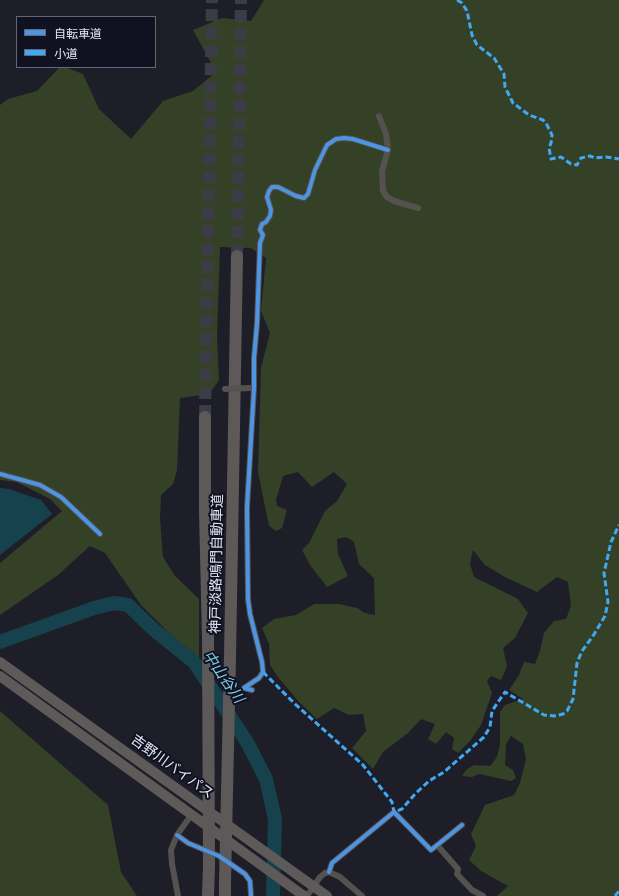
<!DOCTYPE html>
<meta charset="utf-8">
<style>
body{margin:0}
#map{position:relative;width:619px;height:896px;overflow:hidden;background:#1d1e28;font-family:"IBM Plex Sans","Noto Sans JP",sans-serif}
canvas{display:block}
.legend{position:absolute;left:16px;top:16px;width:140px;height:52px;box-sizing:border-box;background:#101222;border:1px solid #646775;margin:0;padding:5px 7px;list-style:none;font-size:12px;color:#e3e6f2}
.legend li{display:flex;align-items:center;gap:8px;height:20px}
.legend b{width:20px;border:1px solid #646775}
</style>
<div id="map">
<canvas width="619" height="896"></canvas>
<ul class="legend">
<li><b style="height:5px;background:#4d94e3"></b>自転車道</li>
<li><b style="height:5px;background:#3fa9f5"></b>小道</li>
</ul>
</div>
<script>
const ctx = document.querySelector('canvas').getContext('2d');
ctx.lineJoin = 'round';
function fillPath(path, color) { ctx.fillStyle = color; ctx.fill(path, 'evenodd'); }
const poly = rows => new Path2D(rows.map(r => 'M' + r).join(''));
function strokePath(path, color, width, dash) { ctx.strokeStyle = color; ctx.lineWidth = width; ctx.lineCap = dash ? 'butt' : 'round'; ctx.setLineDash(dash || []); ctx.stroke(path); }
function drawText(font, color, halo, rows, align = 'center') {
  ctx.font = font + ' "IBM Plex Sans","Noto Sans JP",sans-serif'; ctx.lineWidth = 4; ctx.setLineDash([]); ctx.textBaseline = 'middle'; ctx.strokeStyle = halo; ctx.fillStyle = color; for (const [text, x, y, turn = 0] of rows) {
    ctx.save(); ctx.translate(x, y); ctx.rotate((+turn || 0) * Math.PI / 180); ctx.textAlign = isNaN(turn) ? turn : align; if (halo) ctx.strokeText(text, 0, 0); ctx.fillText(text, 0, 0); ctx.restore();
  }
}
fillPath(poly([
 [264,0,619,0,619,896,497,896,508,886,481,871,469,860,476,846,471,834,485,805,514,795,520,783,526,759,523,744,511,736,506,744,505,765,513,770,516,778,511,781,479,774,472,777,462,776,467,769,474,765,490,766,497,757,500,744,500,712,505,705,523,699,509,690,519,675,524,662,535,664,540,651,544,633,554,621,566,619,571,606,568,582,557,577,537,592,505,577,485,565,473,550,470,564,474,577,518,599,528,613,515,638,503,648,507,666,501,680,491,676,487,681,492,693,481,725,470,741,458,753,452,749,454,738,446,732,436,744,428,739,435,724,421,719,408,733,383,752,373,769,352,748,366,731,363,714,349,715,334,708,317,719,299,702,278,677,270,665,269,644,262,628,274,619,296,615,314,604,339,604,357,608,365,613,375,615,374,578,359,564,354,542,346,537,337,539,338,554,348,576,327,587,310,565,302,550,309,543,325,511,337,501,347,484,334,472,312,487,298,472,283,476,276,500,277,506,287,510,282,528,276,531,269,526,258,472,261,368,270,333,261,311,266,258,251,248,220,247,217,336,219,380,209,394,180,398,177,470,173,484,161,495,160,519,163,557,175,576,199,599,199,660,191,651,170,634,141,605,105,553,90,546,58,575,0,615,0,563,62,511,50,499,17,482,0,480,0,105,8,99,37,91,60,67,65,67,83,74,99,109,131,139,163,101,193,91,216,72,193,30,222,18,251,21],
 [0,711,108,805,121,872,137,896,0,896]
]), '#354127');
fillPath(poly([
 [0,488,9,489,41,500,52,514,0,555]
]), '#16424d');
strokePath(poly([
 [0,642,94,608,114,603,128,605,153,629,194,662,247,742,266,779,275,819,273,896]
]), '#16424d', 14);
strokePath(poly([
 [237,256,241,0],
 [205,417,212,0]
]), '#3b3c46', 12, [12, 6]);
strokePath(poly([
 [379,116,386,134,388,150,382,171,383,191,387,197,394,201,418,208],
 [0,474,40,485,61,497,100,534],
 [252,690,244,688,259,678,263,672,262,662,250,614,248,599,247,508,254,388,254,358,257,324,260,243,263,235,260,230,262,224,266,222,270,216,271,210,267,197,269,191,272,187,278,187,296,196,304,198,308,194,315,170,327,145,336,139,344,138,353,139,388,150],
 [177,835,188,843,219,856,245,874,250,881,251,896],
 [437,845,458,869,457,874,472,890,483,896],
 [329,872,332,863,394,812,431,850,462,825],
 [178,896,172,864,171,850,177,835,192,814],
 [307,896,320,877,325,873,329,872,340,877,362,896]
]), '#555150', 6);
strokePath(poly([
 [0,662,327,896],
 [0,676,304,896]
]), '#5e5a5a', 10);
strokePath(poly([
 [205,417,205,512,208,638],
 [230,657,237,256],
 [208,896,209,866],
 [225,896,225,883]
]), '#5d5958', 12);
strokePath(poly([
 [225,389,250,388]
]), '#555150', 6);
strokePath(poly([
 [208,638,209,866],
 [225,883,230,657]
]), '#5d5958', 12);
strokePath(poly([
 [457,0,462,3,467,11,472,35,477,45,494,58,504,74,505,87,513,103,529,115,543,120,546,123,552,135,551,143,549,148,551,159,561,157,571,164,577,165,581,158,590,156,595,158,606,157,619,159],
 [263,672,294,703,363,765,392,802,394,812,402,809,415,794,429,781,444,772,484,737,490,727,492,711,505,692,544,715,554,716,563,714,567,711,573,699,577,663,582,651,593,636,605,616,608,602,604,573,611,542,619,525],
 [615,896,619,891]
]), '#3fa9f5', 3, [6, 3]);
strokePath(poly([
 [0,474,40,485,61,497,100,534],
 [252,690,244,688,259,678,263,672,262,662,250,614,248,599,247,508,254,388,254,358,257,324,260,243,263,235,260,230,262,224,266,222,270,216,271,210,267,197,269,191,272,187,278,187,296,196,304,198,308,194,315,170,327,145,336,139,344,138,353,139,388,150],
 [177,835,188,843,219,856,245,874,250,881,251,896],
 [329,872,332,863,394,812,431,850,462,825]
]), '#4d94e3', 4);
drawText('14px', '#e3e6f2', '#101222', [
 ["神戸淡路鳴門自動車道",217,564,-89],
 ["吉野川バイパス",172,767,36]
]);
drawText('italic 15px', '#7dcee2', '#101222', [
 ["中山谷川",223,677,55]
]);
</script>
